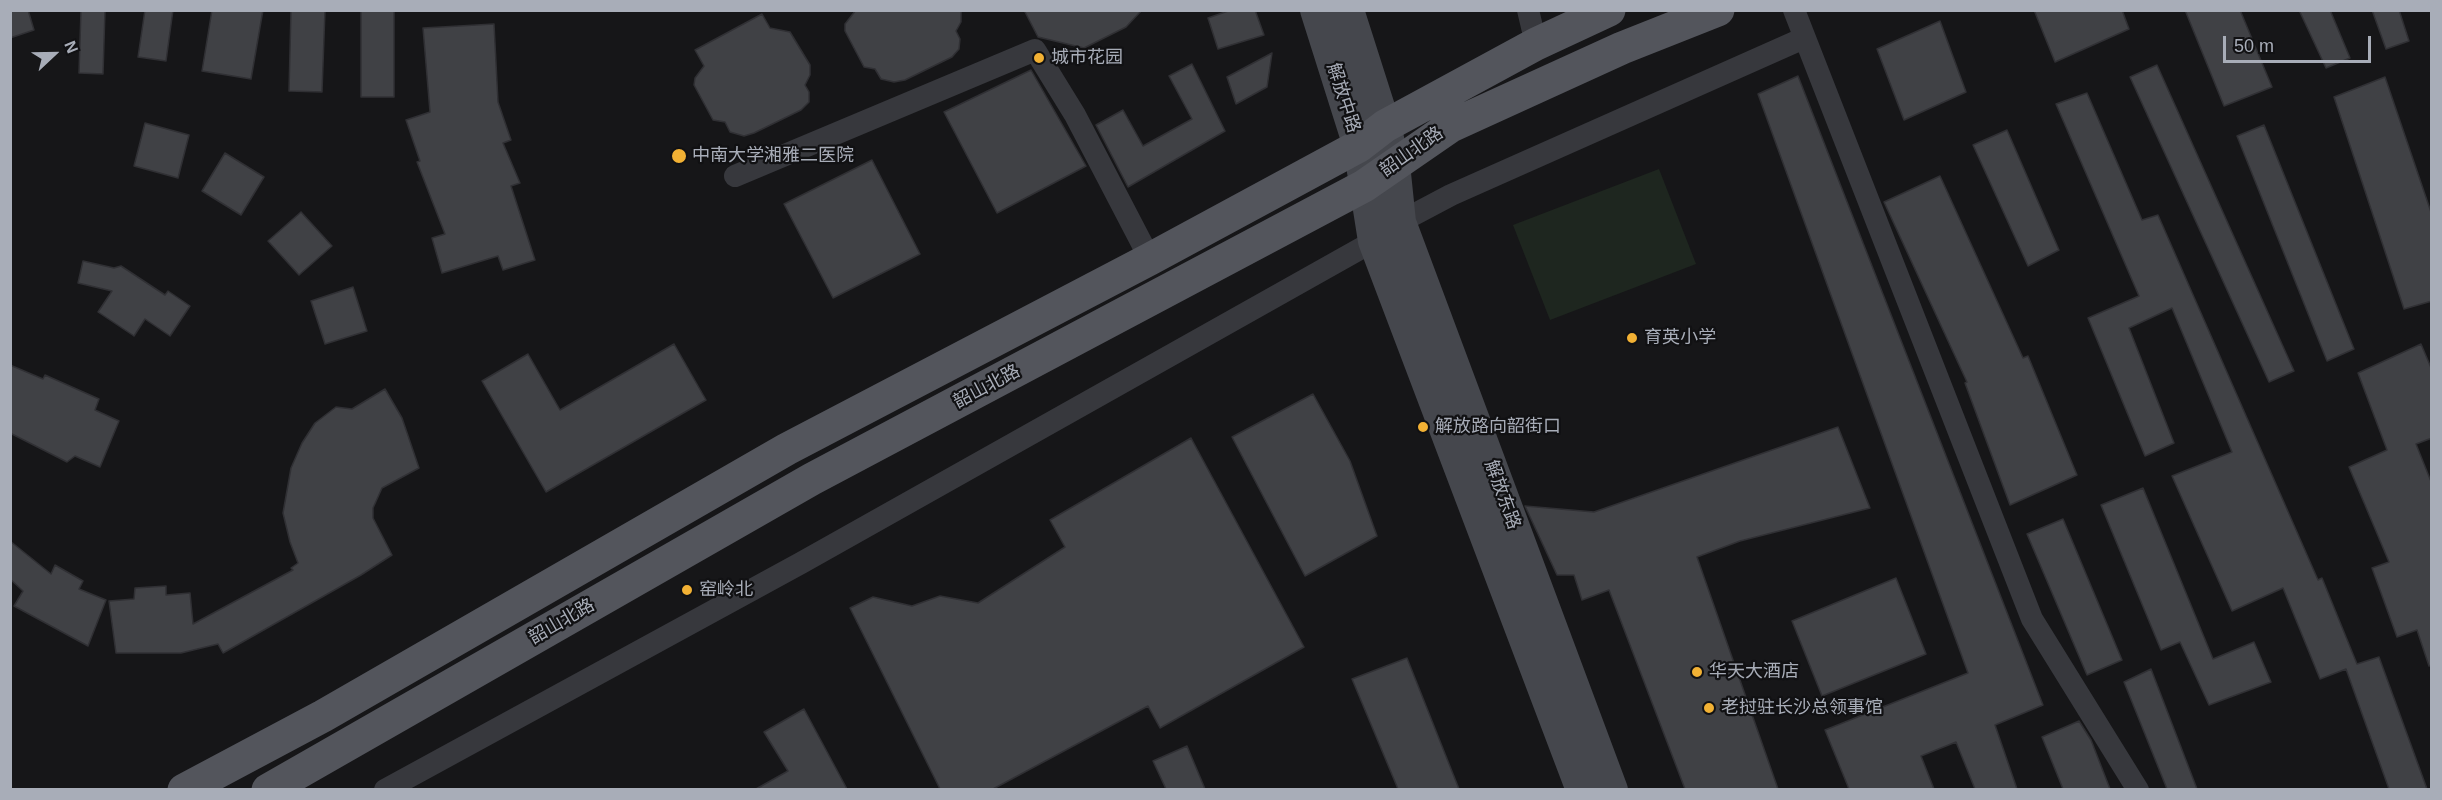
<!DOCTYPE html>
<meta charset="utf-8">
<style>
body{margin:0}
#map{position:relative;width:2442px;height:800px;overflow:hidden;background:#161618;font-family:Arial,sans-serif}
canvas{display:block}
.frame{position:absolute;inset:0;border:12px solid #a8adb8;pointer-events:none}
.north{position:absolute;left:24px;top:24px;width:60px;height:60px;-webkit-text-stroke:4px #111113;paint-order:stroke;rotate:68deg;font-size:16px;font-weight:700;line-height:24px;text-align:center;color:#a8adb8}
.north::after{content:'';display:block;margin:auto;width:21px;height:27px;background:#a8adb8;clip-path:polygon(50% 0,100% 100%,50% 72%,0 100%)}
.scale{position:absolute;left:2223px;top:36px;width:148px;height:27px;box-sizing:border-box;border:3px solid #a8adb8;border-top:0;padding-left:8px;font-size:18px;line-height:21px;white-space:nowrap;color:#a8adb8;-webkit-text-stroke:4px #111113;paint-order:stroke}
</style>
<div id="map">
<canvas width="2442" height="800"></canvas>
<div class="frame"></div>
<div class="north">N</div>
<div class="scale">50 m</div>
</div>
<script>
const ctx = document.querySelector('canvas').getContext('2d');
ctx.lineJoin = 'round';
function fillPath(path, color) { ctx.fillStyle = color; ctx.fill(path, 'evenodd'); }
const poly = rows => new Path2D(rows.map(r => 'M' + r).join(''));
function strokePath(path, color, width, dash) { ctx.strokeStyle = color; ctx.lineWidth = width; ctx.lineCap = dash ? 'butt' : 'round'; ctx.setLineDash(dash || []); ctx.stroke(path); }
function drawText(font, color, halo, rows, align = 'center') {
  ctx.font = font + ' Arial,"Noto Sans SC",sans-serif'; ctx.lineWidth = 4.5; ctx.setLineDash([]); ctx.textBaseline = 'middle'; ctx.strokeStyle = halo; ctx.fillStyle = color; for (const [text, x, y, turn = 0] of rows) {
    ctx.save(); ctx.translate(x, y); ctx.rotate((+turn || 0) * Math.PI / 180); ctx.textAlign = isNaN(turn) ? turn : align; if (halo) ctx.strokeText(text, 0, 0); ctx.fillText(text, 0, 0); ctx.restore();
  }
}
fillPath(poly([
 [1659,169,1696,264,1550,320,1513,225]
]), '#1e261f');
const building = poly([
 [10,10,28,10,34,30,10,38,10,10],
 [81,10,105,10,103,74,79,73,81,10],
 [145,10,173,10,166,61,138,57,145,10],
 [212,10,263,10,251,79,202,71,212,10],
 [291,10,325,10,322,92,289,91,291,10],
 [361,10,394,10,394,97,361,97,361,10],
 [856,10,961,10,961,22,956,31,960,39,959,49,952,57,905,80,894,82,881,79,875,69,864,67,845,31,845,24,856,10],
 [1024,10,1142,10,1126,27,1084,48,1038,37,1024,10],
 [1231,10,1255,10,1264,35,1218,49,1208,18,1231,10],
 [2034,10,2122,10,2129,29,2055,62,2034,10],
 [2185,10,2240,10,2272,87,2224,106,2185,10],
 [2299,10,2330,10,2350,58,2326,68,2299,10],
 [2372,10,2399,10,2409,41,2386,49,2372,10],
 [762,14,770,28,790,32,810,65,810,75,805,85,809,92,809,102,801,110,754,133,744,136,730,132,725,122,713,120,694,85,695,78,704,66,695,50,762,14],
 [1940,21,1966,92,1904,120,1877,49,1940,21],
 [494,24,498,102,511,140,503,143,520,183,511,186,535,260,503,270,498,256,442,273,432,238,445,234,417,162,420,161,406,120,430,112,423,28,494,24],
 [1272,53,1267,87,1236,104,1227,77,1272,53],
 [1192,64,1225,131,1128,187,1096,125,1123,110,1143,146,1192,119,1169,76,1192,64],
 [2157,65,2294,371,2269,382,2130,77,2157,65],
 [1031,70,1086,166,997,213,944,112,1031,70],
 [1798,76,2043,705,1995,725,2017,789,1975,789,1956,742,1921,756,1934,789,1849,789,1825,730,1968,673,1758,94,1798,76],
 [2385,77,2432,215,2432,301,2404,309,2334,97,2385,77],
 [2087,93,2142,220,2158,215,2318,580,2322,578,2357,664,2379,657,2427,789,2389,789,2346,669,2320,679,2283,588,2232,611,2172,476,2232,452,2172,308,2129,328,2174,443,2145,456,2088,318,2139,296,2056,104,2087,93],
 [145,123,189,135,178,178,134,166,145,123],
 [2264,125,2354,349,2327,361,2237,136,2264,125],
 [2007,130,2059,250,2028,266,1973,145,2007,130],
 [225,153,264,177,241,215,202,191,225,153],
 [872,160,920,254,833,298,784,204,872,160],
 [1940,176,2023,358,2028,356,2077,475,2010,505,1965,383,1967,382,1884,202,1940,176],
 [301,212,332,246,299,275,268,241,301,212],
 [83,261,114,268,121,266,165,295,168,291,190,306,170,336,145,319,134,336,98,312,112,291,78,283,83,261],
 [353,287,367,331,325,344,311,301,353,287],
 [674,344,706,400,546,492,482,381,528,354,560,410,674,344],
 [2421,344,2432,370,2432,438,2416,444,2432,484,2432,665,2429,666,2417,630,2397,637,2372,568,2389,562,2349,467,2387,450,2358,373,2421,344],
 [10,365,43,379,45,375,99,399,95,410,119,421,100,467,75,456,67,462,10,433,10,365],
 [385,389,402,418,419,468,382,488,373,508,373,518,392,555,361,575,223,653,218,644,181,653,116,653,109,601,134,599,135,588,166,586,166,595,190,593,193,624,293,570,291,568,298,563,290,542,283,513,291,468,302,443,315,423,336,407,352,409,385,389],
 [1313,394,1350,461,1377,536,1305,576,1232,437,1313,394],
 [1838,427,1870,508,1740,541,1697,557,1778,789,1685,789,1609,590,1582,600,1574,575,1557,575,1525,506,1594,512,1838,427],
 [1191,438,1304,647,1160,728,1148,706,993,789,940,789,850,608,873,597,912,606,940,596,978,603,1065,547,1050,520,1191,438],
 [2143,488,2213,659,2254,642,2271,682,2209,705,2180,642,2161,650,2101,505,2143,488],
 [2063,519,2122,660,2087,675,2027,534,2063,519],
 [10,541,51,574,55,565,83,581,79,589,106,600,88,646,14,606,23,591,10,579,10,541],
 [1896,578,1926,654,1822,696,1792,621,1896,578],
 [1407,658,1459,789,1398,789,1352,679,1407,658],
 [2151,669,2197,789,2167,789,2124,682,2151,669],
 [804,709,847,789,756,789,788,771,764,732,804,709],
 [2079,721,2091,740,2110,789,2063,789,2042,737,2079,721],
 [1187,746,1205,789,1166,789,1153,761,1187,746]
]);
fillPath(building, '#404145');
strokePath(building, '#303034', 1.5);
strokePath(poly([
 [1528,10,1536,44],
 [1794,10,2032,619,2138,790],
 [735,176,1035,50,1075,115,1150,259],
 [385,790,801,563,1374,241,1400,222,1451,195,1804,38]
]), '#37383d', 22);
strokePath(poly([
 [1316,10,1359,146,1374,241,1582,790],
 [1348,10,1385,126,1394,164,1400,222,1612,790]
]), '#45474d', 32);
strokePath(poly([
 [184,790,323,716,787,449,1150,259,1359,146,1385,126,1536,44,1609,10],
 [268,790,812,479,1364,186,1451,126,1622,48,1718,10]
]), '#53555c', 33);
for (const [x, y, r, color] of [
 [1039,58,6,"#f2b134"],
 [679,156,8,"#f2b134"],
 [1632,338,6,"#f2b134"],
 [1423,427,6,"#f2b134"],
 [687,590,6,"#f2b134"],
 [1697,672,6,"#f2b134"],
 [1709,708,6,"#f2b134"]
]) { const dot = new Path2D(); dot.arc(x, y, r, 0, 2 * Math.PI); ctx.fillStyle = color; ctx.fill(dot); strokePath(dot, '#111113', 2); }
drawText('18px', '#a8adb8', '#111113', [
 ["城市花园",1051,58],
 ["中南大学湘雅二医院",692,156],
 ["育英小学",1644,338],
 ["解放路向韶街口",1435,427],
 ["窑岭北",699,590],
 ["华天大酒店",1709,672],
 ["老挝驻长沙总领事馆",1721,708]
], 'left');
drawText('18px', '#a8adb8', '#111113', [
 ["解放中路",1343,98,72],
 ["韶山北路",1412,152,-35],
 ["韶山北路",987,387,-28],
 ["解放东路",1502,495,70],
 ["韶山北路",562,622,-30]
]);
</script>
